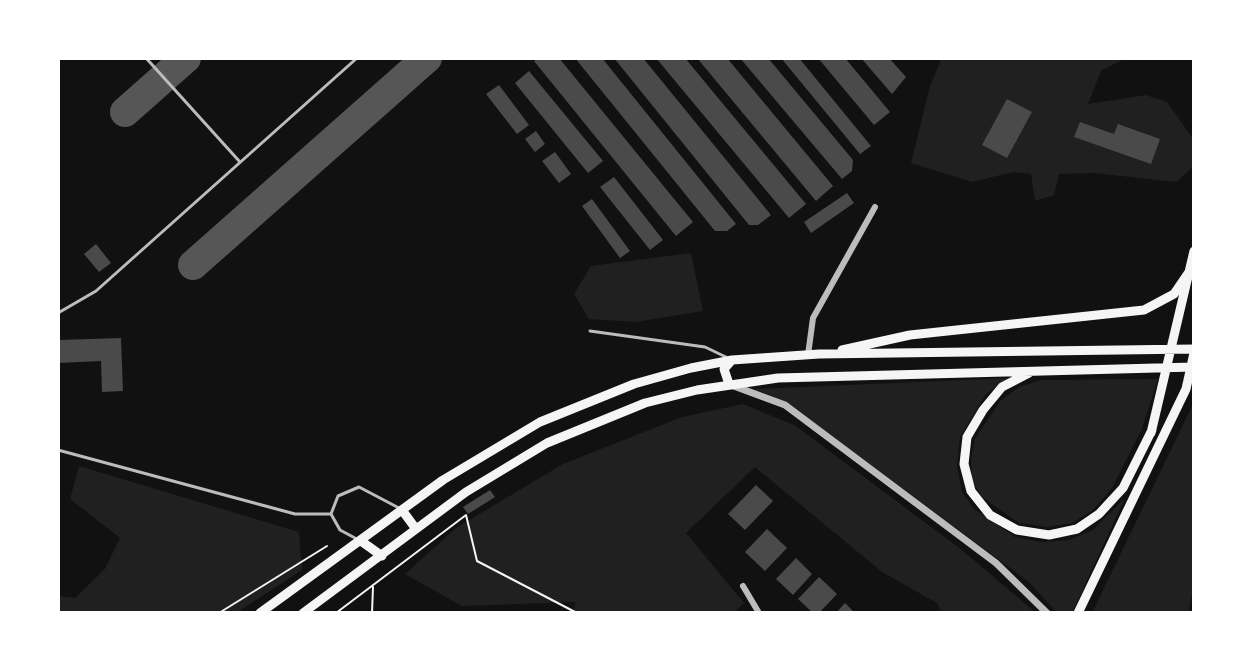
<!DOCTYPE html>
<style>
body{margin:0}
#map{position:relative;width:1252px;height:671px;overflow:hidden;background:#111;font-family:"IBM Plex Sans",sans-serif}
canvas{display:block}
.frame{position:absolute;inset:0;border:60px solid #fff;pointer-events:none}
</style>
<div id="map">
<canvas width="1252" height="671"></canvas>
<div class="frame"></div>
</div>
<script>
const ctx = document.querySelector('canvas').getContext('2d');
ctx.lineJoin = 'round';
function fillPath(path, color) { ctx.fillStyle = color; ctx.fill(path, 'evenodd'); }
const poly = rows => new Path2D(rows.map(r => 'M' + r).join(''));
function strokePath(path, color, width, dash) { ctx.strokeStyle = color; ctx.lineWidth = width; ctx.lineCap = dash ? 'butt' : 'round'; ctx.setLineDash(dash || []); ctx.stroke(path); }
fillPath(poly([
 [942,58,1125,58,1101,71,1088,104,1146,95,1167,102,1194,140,1194,166,1176,182,1094,173,1059,174,1054,195,1035,201,1031,174,1013,172,972,182,911,163,930,86],
 [691,253,703,311,635,322,589,319,574,294,591,266],
 [1011,378,986,394,960,437,957,466,962,492,974,509,1015,537,1042,542,1069,540,1093,530,1125,498,1072,613,1057,613,1029,582,787,403,755,389],
 [1158,379,1142,429,1112,488,1092,511,1072,523,1047,527,1019,523,982,497,972,480,971,458,975,439,1000,401,1019,387,1041,380],
 [1194,402,1194,586,1188,613,1092,613],
 [743,404,796,426,962,550,1036,613,942,613,937,603,882,572,755,467,686,533,744,603,733,613,574,613,575,602,462,606,405,574,456,528,563,464,682,417],
 [79,466,299,532,302,570,236,613,58,613,58,596,75,598,105,569,120,538,70,499]
]), '#202020');
strokePath(poly([
 [125,112,186,58],
 [193,265,427,58]
]), '#565656', 30);
fillPath(poly([
 [538,58,559,58,693,222,676,236,534,61],
 [575,58,602,58,736,224,727,231,715,231],
 [614,58,643,58,771,215,758,225,749,225],
 [656,58,685,58,806,204,789,218],
 [697,58,727,58,833,186,816,201],
 [740,58,768,58,853,160,852,171,842,179],
 [781,58,799,58,871,146,860,154],
 [818,58,845,58,890,112,874,125],
 [861,58,889,58,906,77,892,94],
 [529,71,603,161,588,173,515,83],
 [499,85,529,125,517,134,486,94],
 [1007,99,1032,112,1007,158,982,145],
 [1080,122,1114,134,1118,124,1160,139,1151,164,1074,137],
 [536,131,545,144,535,152,525,139],
 [555,152,571,174,559,183,542,161],
 [614,177,663,240,650,250,600,187],
 [847,193,854,203,811,233,804,222],
 [592,199,630,251,620,258,582,206],
 [96,244,111,263,99,272,84,254],
 [121,338,123,391,102,392,101,361,58,363,58,340],
 [756,485,773,501,745,530,728,514],
 [490,490,495,497,468,514,463,507],
 [767,529,787,548,765,571,745,552],
 [796,558,812,574,793,595,776,579],
 [819,577,837,594,819,613,813,613,798,599],
 [845,603,855,613,836,613]
]), '#4a4a4a');
strokePath(poly([
 [219,613,327,546],
 [336,613,466,515,477,561,577,613],
 [372,613,373,587]
]), '#f5f5f5', 2);
strokePath(poly([
 [146,58,240,162],
 [58,313,96,291,357,58],
 [590,331,705,347,728,358],
 [58,450,295,514,331,514,338,496,359,487,399,508],
 [331,514,340,530,355,538]
]), '#bcbcbc', 3);
strokePath(poly([
 [808,355,813,318,875,207],
 [743,586,759,613]
]), '#bcbcbc', 6);
strokePath(poly([
 [731,385,785,405,996,563,1047,613]
]), '#bcbcbc', 7);
strokePath(poly([
 [842,350,910,335,1144,310,1174,294,1189,272],
 [1029,373,1002,387,983,410,967,437,964,464,971,491,990,515,1017,530,1049,535,1077,529,1099,514,1123,488,1152,430],
 [729,384,724,369,732,360],
 [1151,433,1194,251],
 [402,510,416,529],
 [361,541,382,556],
 [260,613,443,480,540,422,634,384,691,368,732,360,819,354,1194,349],
 [303,613,466,492,547,443,645,403,697,390,778,378,1194,367],
 [1078,613,1186,389,1194,353]
]), '#f5f5f5', 9);
</script>
